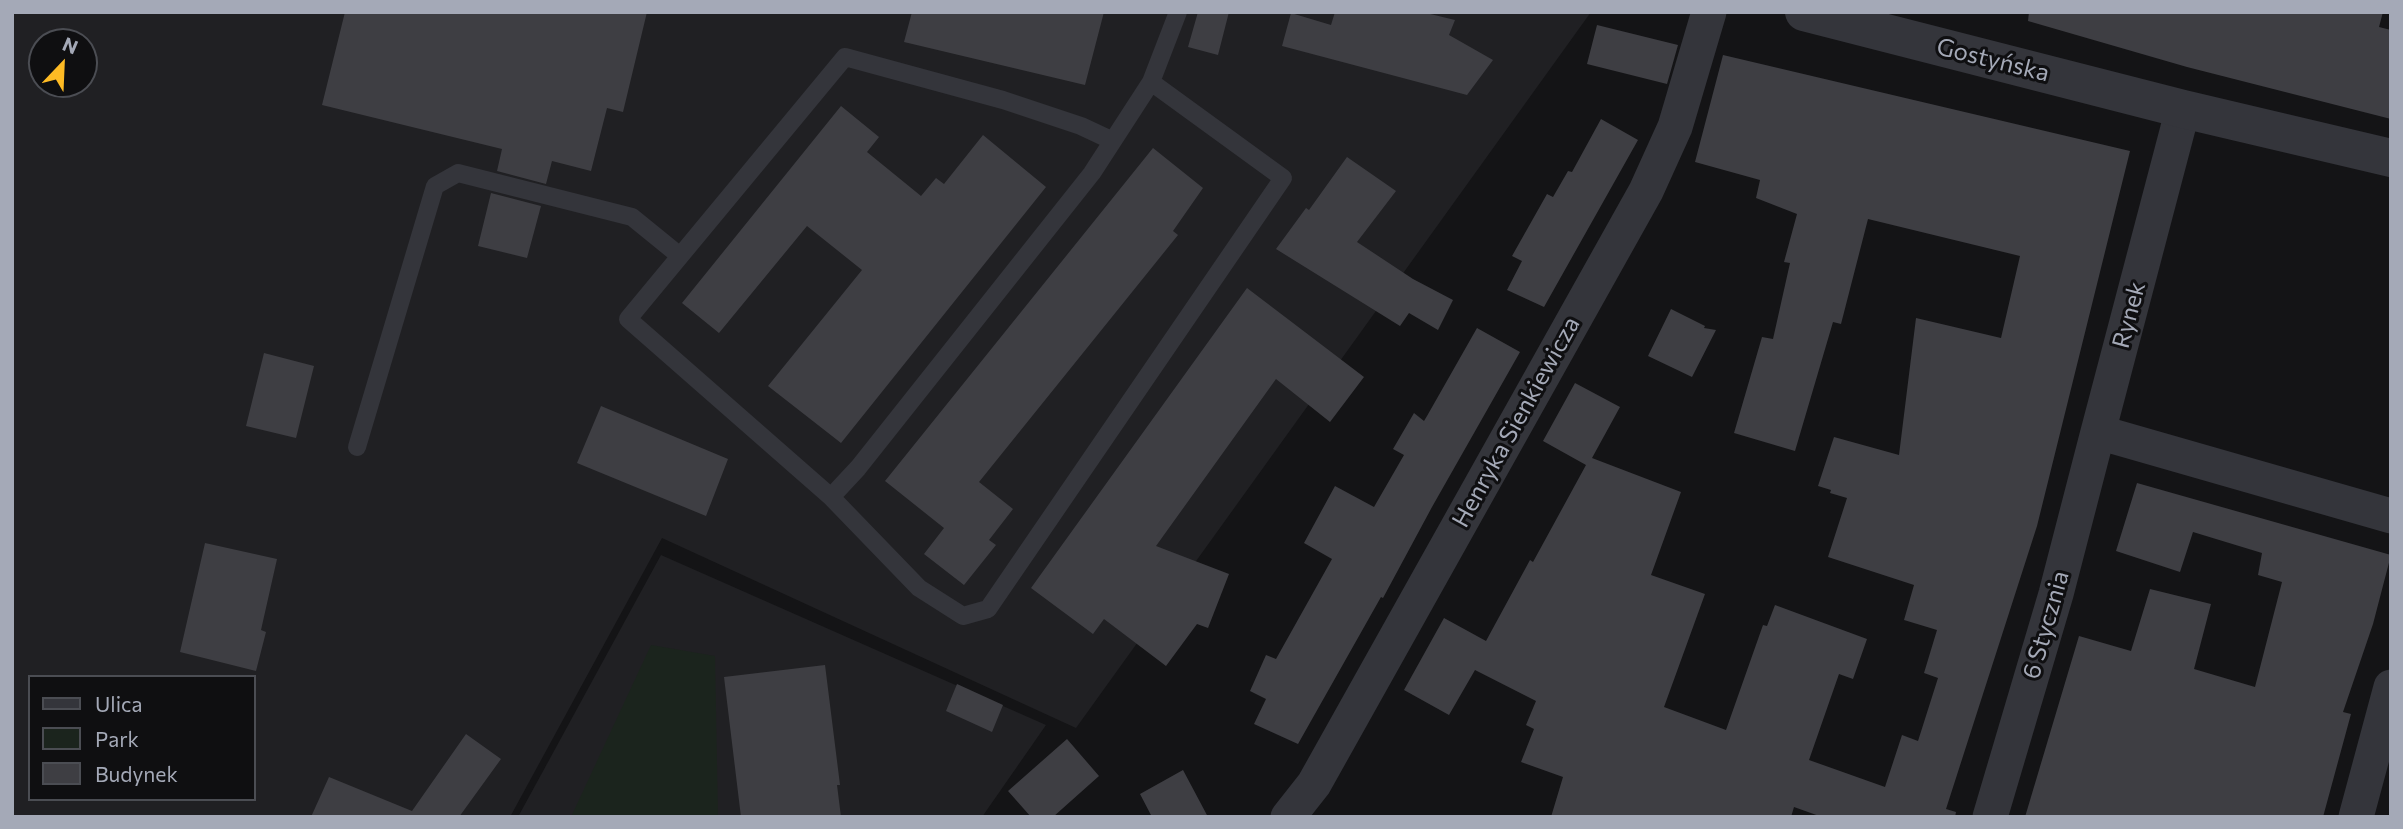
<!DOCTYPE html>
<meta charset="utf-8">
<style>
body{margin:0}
#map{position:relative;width:2403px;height:829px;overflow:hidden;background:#141416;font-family:Commissioner,sans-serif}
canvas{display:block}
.frame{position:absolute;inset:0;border:14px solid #a4a9b7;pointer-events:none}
.legend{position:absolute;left:28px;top:675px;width:228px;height:126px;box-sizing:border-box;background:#0f0f11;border:2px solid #4b4d53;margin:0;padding:9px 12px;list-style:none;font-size:21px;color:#a4a9b7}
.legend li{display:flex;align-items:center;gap:14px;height:35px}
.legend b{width:35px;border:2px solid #4b4d53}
.north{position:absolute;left:28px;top:28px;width:70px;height:70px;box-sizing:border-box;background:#0f0f11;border:2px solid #4b4d53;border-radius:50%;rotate:23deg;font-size:19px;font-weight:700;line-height:28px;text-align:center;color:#a4a9b7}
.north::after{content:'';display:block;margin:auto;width:24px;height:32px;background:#febb24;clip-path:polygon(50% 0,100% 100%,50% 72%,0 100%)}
</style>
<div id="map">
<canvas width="2403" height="829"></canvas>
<div class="frame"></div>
<ul class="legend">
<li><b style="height:9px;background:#34353b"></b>Ulica</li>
<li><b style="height:19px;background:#1b241d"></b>Park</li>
<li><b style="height:19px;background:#3e3e43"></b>Budynek</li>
</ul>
<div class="north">N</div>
</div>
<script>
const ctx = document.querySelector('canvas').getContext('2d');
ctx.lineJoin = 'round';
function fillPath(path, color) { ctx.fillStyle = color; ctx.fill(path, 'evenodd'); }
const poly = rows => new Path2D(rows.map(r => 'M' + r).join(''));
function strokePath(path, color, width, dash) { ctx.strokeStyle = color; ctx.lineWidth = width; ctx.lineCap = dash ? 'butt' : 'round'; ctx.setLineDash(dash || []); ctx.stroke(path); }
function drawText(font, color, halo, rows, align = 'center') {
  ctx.font = font + ' Commissioner,sans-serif'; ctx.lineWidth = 6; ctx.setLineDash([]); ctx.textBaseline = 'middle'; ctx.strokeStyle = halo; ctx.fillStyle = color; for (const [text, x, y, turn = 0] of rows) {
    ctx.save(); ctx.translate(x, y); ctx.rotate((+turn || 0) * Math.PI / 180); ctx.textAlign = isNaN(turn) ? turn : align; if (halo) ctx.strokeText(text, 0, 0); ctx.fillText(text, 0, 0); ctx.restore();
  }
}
fillPath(poly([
 [12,12,1591,12,1076,728,662,538,510,817,12,817],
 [42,42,84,42,84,84,42,84],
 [30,677,254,677,254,799,30,799],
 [661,555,1046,725,982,817,518,817]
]), '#202023');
fillPath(poly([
 [651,645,715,656,718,817,571,817]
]), '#1b241d');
fillPath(poly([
 [345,12,647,12,623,112,607,108,591,171,552,161,546,184,497,171,502,149,322,105],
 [912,12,1104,12,1085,85,904,42],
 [1198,12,1229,12,1218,55,1188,47],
 [1335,12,1422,12,1455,20,1449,35,1493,60,1467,95,1282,46,1291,13,1331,25],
 [2029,12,2383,12,2379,27,2391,30,2391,119,2187,67,2028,21],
 [1597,25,1678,45,1667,84,1587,64],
 [1723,55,2130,151,2037,526,1946,809,1956,812,1955,817,1822,817,1794,807,1791,817,1551,817,1563,777,1521,762,1534,729,1526,725,1536,701,1475,670,1449,715,1404,690,1444,618,1486,641,1530,560,1533,562,1586,465,1543,441,1575,383,1620,407,1592,458,1681,492,1651,575,1705,594,1664,707,1726,730,1763,625,1767,626,1775,605,1867,639,1853,679,1839,674,1809,760,1885,787,1902,735,1918,741,1938,678,1924,673,1937,630,1904,620,1914,585,1828,557,1847,498,1830,493,1831,490,1818,486,1834,437,1899,455,1916,318,2001,338,2020,256,1868,219,1841,324,1833,322,1795,451,1734,433,1762,337,1773,339,1790,263,1784,262,1797,214,1756,198,1760,180,1695,162],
 [841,106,879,137,867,152,921,196,936,178,944,184,983,135,1046,187,841,443,768,386,862,270,807,226,719,333,682,303],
 [1601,119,1638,140,1544,307,1507,290,1522,261,1512,256,1547,194,1553,197,1568,171,1572,172],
 [1153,148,1203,188,1173,231,1178,235,979,482,1013,509,989,540,996,545,964,585,924,554,944,528,885,481],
 [1347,157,1396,191,1357,242,1413,279,1453,300,1438,330,1409,313,1400,326,1276,249,1306,208,1309,210],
 [491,193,541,206,527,258,478,246],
 [1247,288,1364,377,1330,422,1276,379,1156,546,1229,574,1208,628,1197,624,1166,666,1104,619,1093,634,1031,588],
 [1671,309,1705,326,1704,328,1716,330,1692,377,1648,356],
 [1477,328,1520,352,1432,507,1383,598,1381,597,1298,744,1254,724,1266,699,1250,691,1266,655,1276,659,1332,559,1304,543,1323,508,1335,486,1374,507,1404,455,1393,449,1414,413,1424,421,1427,416],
 [264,353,314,366,296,438,246,426],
 [601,406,728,459,706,516,577,463],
 [2137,483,2391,555,2373,624,2343,712,2351,714,2323,817,2025,817,2079,636,2131,651,2150,589,2211,604,2194,669,2255,687,2282,582,2258,575,2262,553,2193,532,2180,572,2116,551],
 [205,543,277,559,261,630,266,632,256,671,180,652],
 [825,665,840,785,837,785,841,817,741,817,724,677],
 [957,684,1003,705,992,732,946,711],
 [466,734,501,759,459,817,311,817,329,777,412,811],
 [1067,739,1099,776,1053,817,1031,817,1008,791],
 [1183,770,1208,817,1152,817,1140,794]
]), '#3e3e43');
strokePath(poly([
 [1113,141,1081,126,1003,100,845,57,628,319,831,497,919,588,963,616,988,609,1283,178,1151,82],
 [357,447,435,186,458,173,632,217,680,256],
 [831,497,858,468,1092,173,1151,82,1178,12]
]), '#34353b', 18);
strokePath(poly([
 [2183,109,2098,432,2391,516],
 [1288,817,1314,784,1646,191,1675,127,1709,12],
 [1990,817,2056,594,2098,432],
 [2356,817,2391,687]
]), '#34353b', 35);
strokePath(poly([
 [1804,12,2183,109,2391,158]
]), '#34353b', 38);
drawText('24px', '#a4a9b7', '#0f0f11', [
 ["Gostyńska",1993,60,14],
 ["Rynek",2129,315,-75],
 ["Henryka Sienkiewicza",1516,422,-61],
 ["6 Stycznia",2046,625,-74]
]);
</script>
